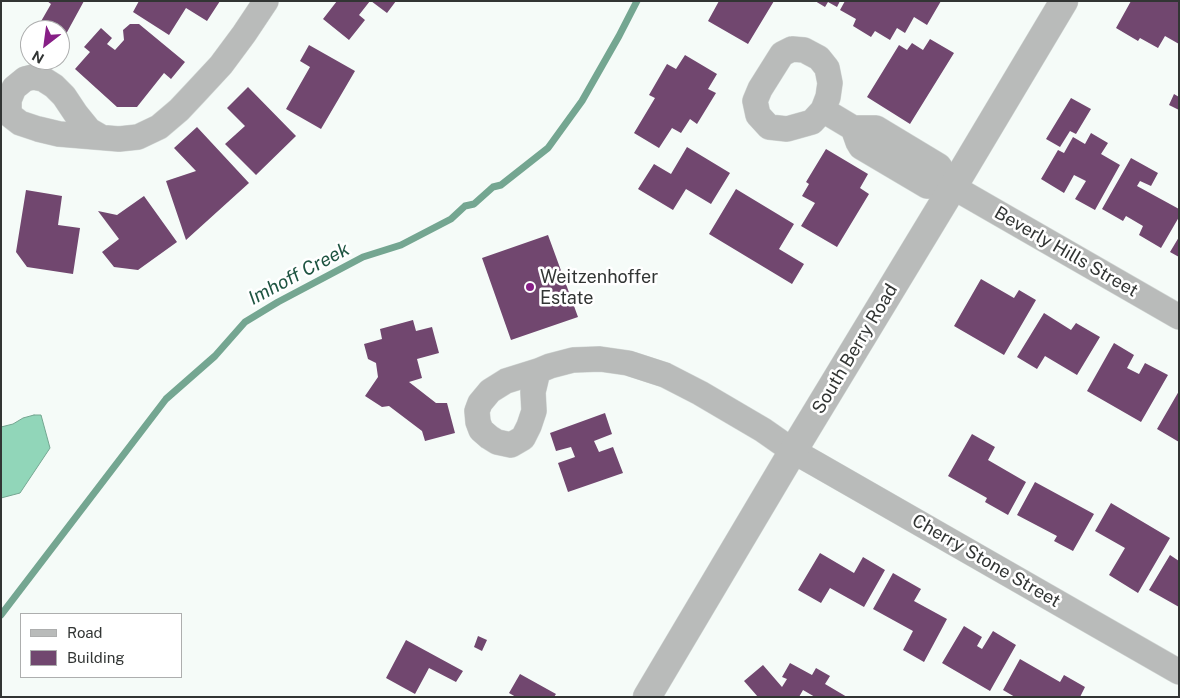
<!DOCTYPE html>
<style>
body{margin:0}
#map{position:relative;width:1180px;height:698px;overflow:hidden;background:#f5fbf8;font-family:"Public Sans",sans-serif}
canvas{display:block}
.frame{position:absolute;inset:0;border:2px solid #323534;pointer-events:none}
.legend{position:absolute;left:20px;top:613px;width:162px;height:65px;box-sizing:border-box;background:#fff;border:1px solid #adaeae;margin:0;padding:6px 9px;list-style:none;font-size:15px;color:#323534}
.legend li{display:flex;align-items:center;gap:10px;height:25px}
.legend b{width:25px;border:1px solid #adaeae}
.north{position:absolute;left:20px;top:20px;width:50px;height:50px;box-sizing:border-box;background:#fff;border:1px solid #adaeae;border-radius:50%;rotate:210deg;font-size:14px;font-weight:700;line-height:20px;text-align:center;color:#323534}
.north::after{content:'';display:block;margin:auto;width:18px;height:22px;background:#871f86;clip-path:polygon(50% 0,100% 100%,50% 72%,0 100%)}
</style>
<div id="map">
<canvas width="1180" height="698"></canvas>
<div class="frame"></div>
<ul class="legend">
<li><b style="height:6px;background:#b9bbba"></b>Road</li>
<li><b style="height:14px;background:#71476f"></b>Building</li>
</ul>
<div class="north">N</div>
</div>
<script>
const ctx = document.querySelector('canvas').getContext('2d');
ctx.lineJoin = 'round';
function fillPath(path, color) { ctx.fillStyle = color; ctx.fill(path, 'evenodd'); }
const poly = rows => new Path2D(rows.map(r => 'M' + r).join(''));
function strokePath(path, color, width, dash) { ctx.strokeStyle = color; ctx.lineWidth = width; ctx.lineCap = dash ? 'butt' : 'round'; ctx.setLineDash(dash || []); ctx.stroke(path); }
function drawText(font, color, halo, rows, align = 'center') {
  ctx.font = font + ' "Public Sans",sans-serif'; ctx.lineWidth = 5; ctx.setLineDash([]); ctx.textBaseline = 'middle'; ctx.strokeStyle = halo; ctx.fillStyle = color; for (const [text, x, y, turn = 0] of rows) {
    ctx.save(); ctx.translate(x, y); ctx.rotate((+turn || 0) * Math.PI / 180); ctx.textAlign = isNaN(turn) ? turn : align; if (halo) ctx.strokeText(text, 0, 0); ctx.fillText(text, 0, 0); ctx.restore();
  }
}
const water = poly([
 [34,415,41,415,50,448,20,493,1,498,1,427,13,424,23,418,34,415]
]);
fillPath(water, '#91d6b9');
strokePath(water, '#74a691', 1);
strokePath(poly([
 [1,615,166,399,215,356,245,322,278,302,363,257,401,245,451,219,465,206,474,204,493,187,501,185,548,148,582,101,619,36,637,1]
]), '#74a691', 7);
fillPath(poly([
 [47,1,84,1,60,45,60,30,36,30,51,4],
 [139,1,220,1,207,21,186,8,169,35,133,12],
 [337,1,370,1,359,15,365,20,349,40,323,19],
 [371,1,396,1,387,13],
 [719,1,774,1,748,44,708,21],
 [815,1,840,1,837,7,828,2,825,7],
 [845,1,941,1,927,25,914,17,905,33,897,28,890,40,875,31,871,37,853,26,856,19,840,10],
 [1131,1,1179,1,1179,44,1165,36,1158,48,1140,38,1138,41,1116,28],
 [130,24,139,24,185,62,171,79,164,73,137,107,117,107,75,69,90,52,84,47,101,28,112,38,107,44,115,50,124,40,123,30],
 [930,39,954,53,910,124,867,97,899,45,907,50,912,43,923,50],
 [309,45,355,71,321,129,286,109,310,67,300,61],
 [685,55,717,74,708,89,716,93,697,124,690,119,681,133,672,128,659,148,634,133,655,98,649,95,667,64,676,69],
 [248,87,296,136,256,175,225,144,245,126,227,108],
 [1174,94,1179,97,1179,110,1169,105],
 [1071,98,1091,109,1076,134,1070,131,1060,147,1046,139],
 [197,127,249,183,186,240,166,181,196,171,174,148],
 [1091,133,1108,143,1101,154,1120,165,1095,210,1075,199,1086,181,1074,175,1064,193,1041,179,1058,150,1064,153,1073,137,1085,144],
 [687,147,730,173,711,204,686,189,673,210,638,189,654,164,671,174],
 [826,149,868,174,860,188,869,194,837,247,801,226,815,203,802,196,809,184,806,182],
 [1131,158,1158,173,1151,186,1140,181,1137,186,1179,209,1179,217,1161,248,1139,235,1143,226,1126,216,1123,221,1102,209],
 [736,189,794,224,779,249,804,264,792,284,709,234],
 [26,190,62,196,58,225,80,228,73,274,27,267,16,252],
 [144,196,177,242,138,270,114,267,102,252,119,239,98,211,117,215],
 [548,235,578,317,511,340,482,258],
 [1179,237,1179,257,1170,252],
 [981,279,1014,298,1019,290,1036,300,1004,355,954,326],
 [1044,313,1071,330,1076,323,1100,337,1077,375,1045,356,1037,369,1017,357],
 [413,320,416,331,432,327,439,353,417,359,422,378,409,382,436,403,447,403,455,433,425,441,422,431,389,406,382,407,365,396,378,377,376,363,368,359,364,344,382,339,380,329],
 [1114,343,1134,355,1127,368,1139,374,1145,363,1168,375,1141,422,1087,391],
 [1179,391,1179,442,1157,429],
 [605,413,612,434,594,441,599,452,613,447,623,473,568,492,558,463,575,457,571,447,556,451,550,433],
 [972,434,995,447,988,460,1026,482,1008,515,985,502,987,498,948,476],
 [1035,482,1094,514,1073,551,1054,541,1057,536,1017,515],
 [1111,503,1170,538,1138,593,1109,575,1125,548,1095,531],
 [820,553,854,573,863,557,885,570,864,607,830,588,821,603,798,590],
 [1170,555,1179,561,1179,607,1149,590],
 [893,573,921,589,914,601,947,619,924,662,903,650,913,631,873,609],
 [964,626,982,637,977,646,982,649,993,631,1016,645,990,691,942,663],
 [478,636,487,640,482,651,474,647],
 [406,640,463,671,456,682,429,668,415,694,386,678],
 [1020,659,1060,682,1064,675,1085,687,1080,697,1015,697,1003,690],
 [790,663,812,675,816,668,830,676,825,684,847,697,815,697,803,690,799,697,758,697,744,681,763,665,782,687,787,679,782,677],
 [520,674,556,694,554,697,516,697,509,693]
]), '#71476f');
const minor = poly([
 [792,49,804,50,819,58,827,68,830,83,828,97,823,110,812,122,787,129,769,127,758,115,755,101,760,89,782,54,792,49],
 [823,110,853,128,876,128,939,166,953,187,1179,317],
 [853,128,858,142,861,147,927,186,953,187],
 [101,137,89,130,76,114,64,96,54,86,43,79,33,77,25,79,14,88,9,100,9,110,11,116,20,123,38,129,59,134,119,139,138,137,159,127,179,110,195,93,221,65,244,34,266,1],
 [538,371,533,392,534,411,529,426,523,438,511,445,497,442,489,437,481,430,478,422,477,411,480,403,490,391,506,381,538,371,550,366,573,360,600,359,628,363,665,375,700,393,763,430,793,451,816,464,1179,672]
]);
const tertiary = poly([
 [647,697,793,451,953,187,1064,1]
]);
strokePath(minor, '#d2d7d5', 26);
strokePath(tertiary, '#d2d7d5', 29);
strokePath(minor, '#b9bbba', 25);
strokePath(tertiary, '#b9bbba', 28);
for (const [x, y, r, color] of [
 [530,287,5,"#871f86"]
]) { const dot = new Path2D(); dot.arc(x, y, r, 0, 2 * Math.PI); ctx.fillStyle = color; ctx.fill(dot); strokePath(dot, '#fff', 2); }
drawText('18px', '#323534', '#fff', [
 ["Beverly Hills Street",1066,252,30],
 ["South Berry Road",855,349,-59],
 ["Cherry Stone Street",986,561,30]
]);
drawText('18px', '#323534', '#fff', [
 ["Weitzenhoffer",540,277],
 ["Estate",540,298]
], 'left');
drawText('italic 19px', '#1e5441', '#fff', [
 ["Imhoff Creek",299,274,-28]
]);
</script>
